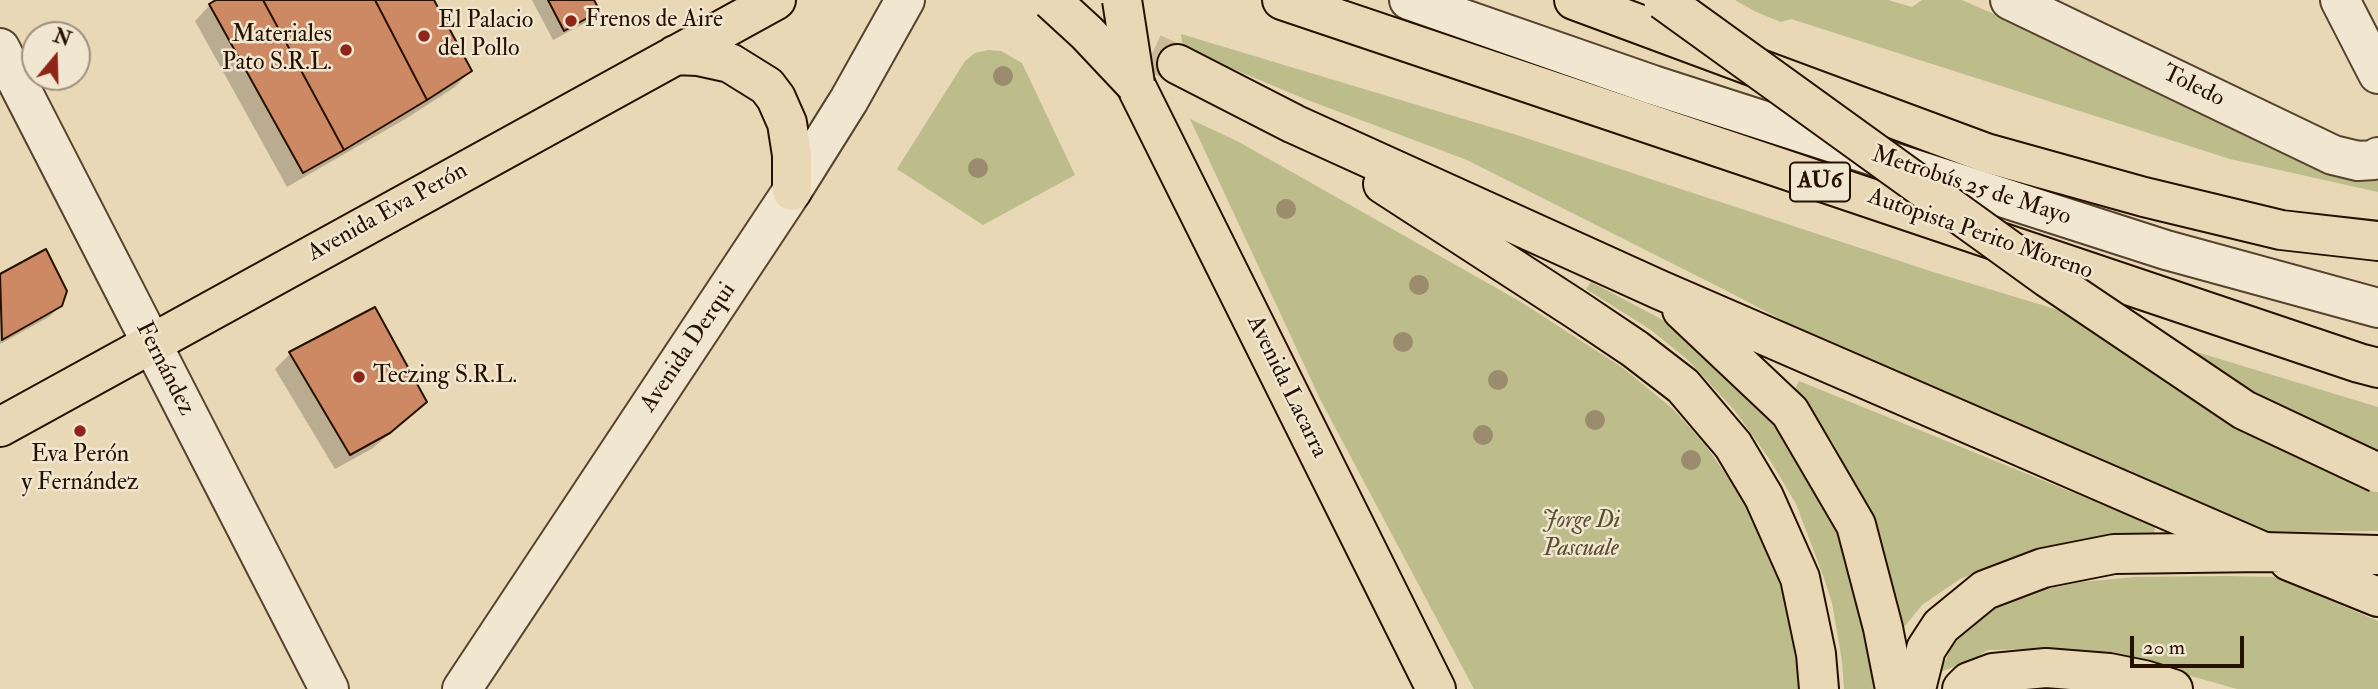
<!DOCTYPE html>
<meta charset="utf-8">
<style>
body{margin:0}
#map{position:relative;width:2378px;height:689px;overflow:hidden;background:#e9d8b5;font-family:"IM FELL Double Pica",serif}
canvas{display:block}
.north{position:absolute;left:21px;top:21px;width:70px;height:70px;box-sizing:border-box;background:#f1e6cf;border:2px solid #a0907c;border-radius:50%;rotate:19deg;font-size:19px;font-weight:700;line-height:28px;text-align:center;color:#261000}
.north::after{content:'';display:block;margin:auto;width:24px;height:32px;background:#8f2418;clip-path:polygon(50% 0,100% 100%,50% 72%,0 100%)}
.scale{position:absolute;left:2130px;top:636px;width:114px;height:32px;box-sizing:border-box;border:4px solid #261000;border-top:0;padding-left:9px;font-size:21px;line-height:24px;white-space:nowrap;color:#261000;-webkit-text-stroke:5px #f1e6cf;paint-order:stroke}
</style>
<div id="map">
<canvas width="2378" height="689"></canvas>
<div class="north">N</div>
<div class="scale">20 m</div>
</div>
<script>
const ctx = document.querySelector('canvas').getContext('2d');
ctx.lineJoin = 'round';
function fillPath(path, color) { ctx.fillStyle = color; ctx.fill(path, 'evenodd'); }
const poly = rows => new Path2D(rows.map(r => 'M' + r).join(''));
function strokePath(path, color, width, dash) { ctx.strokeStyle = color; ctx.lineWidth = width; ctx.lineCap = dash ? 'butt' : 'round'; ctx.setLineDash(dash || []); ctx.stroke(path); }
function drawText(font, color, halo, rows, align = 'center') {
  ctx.font = font + ' "IM FELL Double Pica",serif'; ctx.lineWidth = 5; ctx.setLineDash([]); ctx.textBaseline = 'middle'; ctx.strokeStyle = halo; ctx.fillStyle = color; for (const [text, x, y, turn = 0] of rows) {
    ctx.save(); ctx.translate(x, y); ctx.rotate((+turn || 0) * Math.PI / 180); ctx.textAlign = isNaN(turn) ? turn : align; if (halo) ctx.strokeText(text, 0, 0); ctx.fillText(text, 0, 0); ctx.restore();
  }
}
fillPath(poly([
 [1735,0,1888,0,1912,7,1922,0,1962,0,2330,162,2378,171,2378,192,2230,159,1791,19,1781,22,1756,12],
 [1181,34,1517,135,1933,272,2378,407,2378,531,2264,532,1849,355,1727,291,1467,160,1305,99,1183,48],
 [988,50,1001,51,1022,63,1075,175,983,225,897,169,965,61,975,53],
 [1190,119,1239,142,1521,302,1623,368,1673,409,1704,443,1740,495,1754,523,1773,564,1790,616,1799,689,1474,689,1320,399],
 [1591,282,1663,320,1689,337,1769,412,1843,536,1878,689,1844,689,1842,661,1832,603,1824,578,1796,504,1768,457,1735,411,1689,361,1651,330,1586,289],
 [1799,381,2155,526,2154,534,2098,538,2065,543,1997,565,1960,579,1922,605,1901,631,1887,566,1856,486,1833,443,1795,389],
 [2226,576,2275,577,2378,621,2378,689,2237,689,2131,659,2079,651,2030,649,1988,650,1972,660,1940,672,1952,646,1971,623,1997,604,2031,592,2081,582,2134,577]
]), '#bcbd8a');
fillPath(poly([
 [220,0,432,0,470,71,455,87,407,118,287,187,195,21,210,5],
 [532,0,592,0,598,11,587,22,553,40],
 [45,251,61,305,49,317,0,344,0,276],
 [290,354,425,402,373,448,335,469,275,369]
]), '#0003');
const building = poly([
 [216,0,263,0,344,150,303,173,209,4,216,0],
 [263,0,375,0,427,100,344,150,263,0],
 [375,0,434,0,472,71,427,100,375,0],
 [548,0,594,0,600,11,564,31,548,0],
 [46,249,67,291,62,306,2,340,0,274,46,249],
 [375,307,427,402,390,433,350,455,289,352,375,307]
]);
fillPath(building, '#cd8864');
strokePath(building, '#261000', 2);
strokePath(poly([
 [1101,28,1177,64]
]), '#ccba9a', 38, [38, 19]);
const minor = poly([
 [1409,0,1653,85,2166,250,2378,308],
 [2010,0,2333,155,2358,161,2374,160,2378,157],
 [2340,0,2378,74],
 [0,48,329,689],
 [462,689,792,191,849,100,905,0]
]);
const major = poly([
 [675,55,698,56,730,63,767,86,776,98,787,123,792,155,792,191],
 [1135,84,1436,689],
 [0,427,776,0],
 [2289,561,2378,597],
 [1916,689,1926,649,1941,626,1985,590,2043,568,2114,554,2264,552,2378,555]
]);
const highway = poly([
 [1282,0,2359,363,2378,368],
 [1574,0,1986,153,2144,197,2281,230,2378,241],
 [1177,64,1294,124,1660,290,2264,552],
 [1383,184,1577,310,1635,349,1683,386,1733,445,1764,497,1800,578,1816,654,1819,689],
 [1682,310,1790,412,1856,525,1883,628,1895,689],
 [1962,689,1969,682,1993,673,2046,668,2109,673,2144,680,2173,689]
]);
strokePath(minor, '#57422d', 42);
strokePath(major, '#261000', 42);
strokePath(highway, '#261000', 42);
strokePath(minor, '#f1e6cf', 38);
strokePath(major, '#e9d8b5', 38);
strokePath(highway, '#e9d8b5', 38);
const majorBridge = poly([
 [1051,0,1087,33,1135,84],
 [1122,0,1135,84]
]);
const highwayBridge = poly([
 [1663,0,2048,278,2244,410,2378,473]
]);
strokePath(majorBridge, '#261000', 42, []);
strokePath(highwayBridge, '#261000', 42, []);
strokePath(majorBridge, '#e9d8b5', 38);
strokePath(highwayBridge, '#e9d8b5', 38);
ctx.fillStyle = '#9a8c6c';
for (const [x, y] of [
 [1003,76],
 [978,168],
 [1286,209],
 [1419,285],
 [1403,342],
 [1498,380],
 [1595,420],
 [1483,435],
 [1691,460]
]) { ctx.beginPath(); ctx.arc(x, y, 10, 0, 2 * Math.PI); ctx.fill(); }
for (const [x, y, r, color] of [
 [571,21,7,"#8f2418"],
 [424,36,7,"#8f2418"],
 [346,50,7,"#8f2418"],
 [359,377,7,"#8f2418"],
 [80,431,7,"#8f2418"]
]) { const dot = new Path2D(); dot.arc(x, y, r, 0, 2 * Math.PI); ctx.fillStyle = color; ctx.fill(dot); strokePath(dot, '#f1e6cf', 2.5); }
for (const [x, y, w] of [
 [1820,182,60]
]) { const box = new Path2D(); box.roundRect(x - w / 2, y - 19.5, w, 39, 5); ctx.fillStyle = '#f1e6cf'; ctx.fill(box); strokePath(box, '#261000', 2); }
drawText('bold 23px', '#261000', null, [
 ["AU6",1820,182]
]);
drawText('24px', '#261000', '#f1e6cf', [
 ["Frenos de Aire",585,21],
 ["El Palacio",438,22],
 ["del Pollo",438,50],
 ["Materiales",332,36,"right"],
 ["Pato S.R.L.",332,64,"right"],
 ["Teczing S.R.L.",373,377],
 ["Eva Perón",80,456,"center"],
 ["y Fernández",80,484,"center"]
], 'left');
drawText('24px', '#261000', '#f1e6cf', [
 ["Toledo",2193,87,26],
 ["Metrobús 25 de Mayo",1971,187,18],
 ["Avenida Eva Perón",388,213,-29],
 ["Autopista Perito Moreno",1980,235,19],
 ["Avenida Derqui",689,348,-56],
 ["Fernández",164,369,63],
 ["Avenida Lacarra",1286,387,64]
]);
drawText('italic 24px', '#5a4d30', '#f1e6cf', [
 ["Jorge Di",1581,522],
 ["Pascuale",1581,550]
]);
</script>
